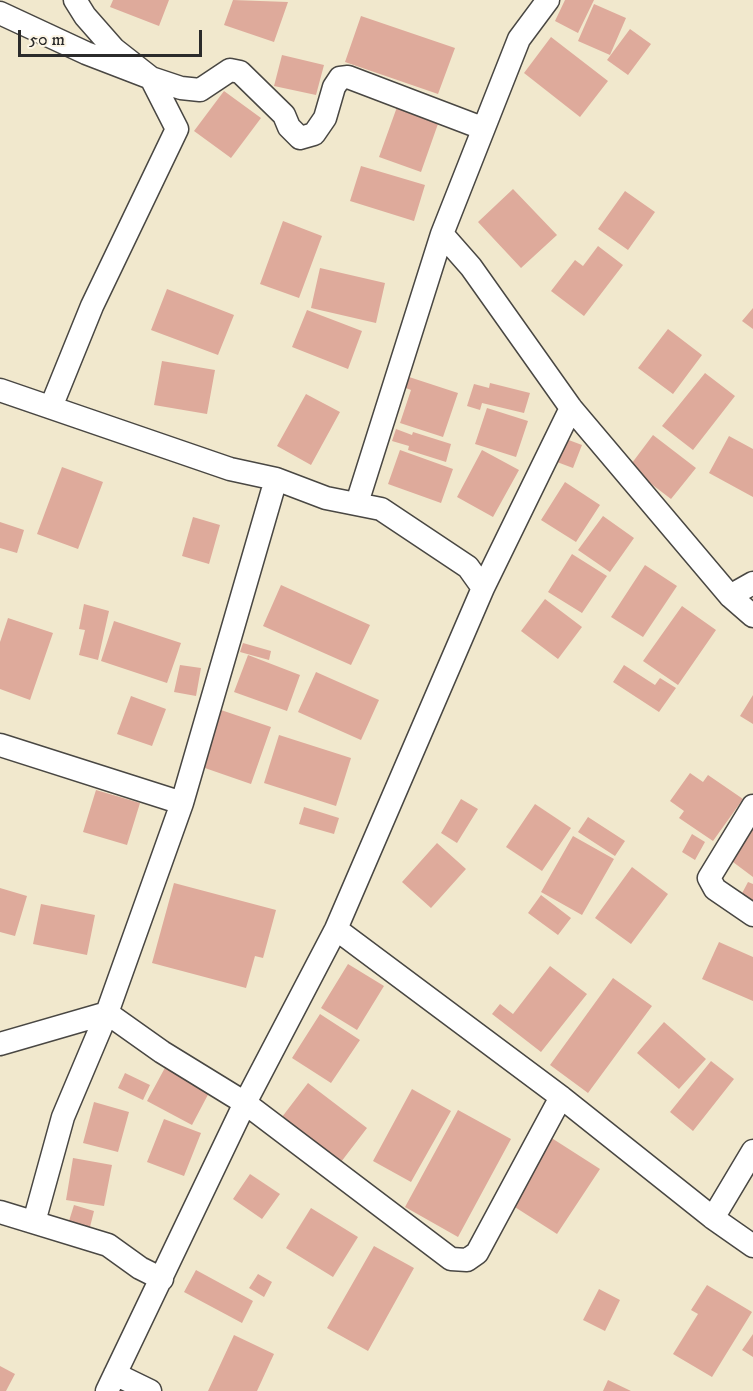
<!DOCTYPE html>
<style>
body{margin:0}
#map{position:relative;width:753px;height:1391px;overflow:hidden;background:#f1e8cd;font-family:"IM FELL DW Pica",serif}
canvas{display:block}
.scale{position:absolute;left:18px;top:30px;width:184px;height:27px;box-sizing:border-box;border:3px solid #2b2b2b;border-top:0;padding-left:8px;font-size:18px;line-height:21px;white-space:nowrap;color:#2b2b2b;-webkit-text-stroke:4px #fcf5e5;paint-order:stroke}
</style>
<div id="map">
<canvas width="753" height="1391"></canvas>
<div class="scale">50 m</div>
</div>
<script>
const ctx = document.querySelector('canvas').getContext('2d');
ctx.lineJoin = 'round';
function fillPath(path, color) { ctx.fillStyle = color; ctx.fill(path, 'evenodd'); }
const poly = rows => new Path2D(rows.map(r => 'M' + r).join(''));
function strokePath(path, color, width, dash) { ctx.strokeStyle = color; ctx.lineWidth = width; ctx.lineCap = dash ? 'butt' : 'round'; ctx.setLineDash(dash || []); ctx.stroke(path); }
fillPath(poly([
 [113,0,169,0,159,26,110,7],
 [233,0,288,2,274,42,224,25],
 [565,0,594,0,578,33,555,21],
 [594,4,626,18,610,55,578,41],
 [361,16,455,48,438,94,345,62],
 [630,29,651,44,628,75,607,60],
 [551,37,608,81,580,117,524,73],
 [282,55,324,65,316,95,274,86],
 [224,91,261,118,231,158,194,131],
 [397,107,439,121,421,172,379,157],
 [361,166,425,185,414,221,350,201],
 [513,189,557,235,521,268,478,222],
 [625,191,655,212,628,250,598,229],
 [283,221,322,236,299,298,260,284],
 [598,246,623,265,584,316,551,291,575,260,583,266],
 [320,268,385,283,376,323,311,308],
 [167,289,234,315,218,355,151,330],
 [753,308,753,329,742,321],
 [307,310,362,331,348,369,292,347],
 [668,329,702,355,673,394,638,368],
 [162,361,215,370,207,414,154,405],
 [705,373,735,396,693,450,662,426],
 [406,376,458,393,443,437,400,423,411,390,403,387],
 [490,383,530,393,524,413,482,403,480,410,467,406,474,384,489,388],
 [306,394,340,412,311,465,277,446],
 [487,408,528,421,516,457,475,444],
 [396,429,412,435,413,432,451,444,446,462,408,450,409,446,392,441],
 [653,435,696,468,671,499,629,467],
 [729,436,753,449,753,497,709,473],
 [566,439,582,445,573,468,557,462],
 [400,450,453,469,441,503,388,484],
 [482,450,519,470,493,517,457,497],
 [62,467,103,482,78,549,37,534],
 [565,482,600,505,576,542,541,520],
 [603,516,634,538,610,572,578,550],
 [193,517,220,525,209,564,182,556],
 [0,522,24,530,17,553,0,548],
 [572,554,607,576,582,613,548,592],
 [645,565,677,586,643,637,611,617],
 [281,585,370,625,351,665,263,626],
 [545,599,582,627,558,659,521,631],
 [84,604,109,611,98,660,79,655,85,630,79,629],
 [682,606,716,630,678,685,643,661],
 [8,618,53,633,30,700,0,689,0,642],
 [114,621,181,643,167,683,101,661],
 [243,643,271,651,269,660,240,652],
 [248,655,300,675,287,711,234,692],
 [180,665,201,668,196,696,174,692],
 [624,665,655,685,660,678,676,688,659,712,613,682],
 [316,672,379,700,361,740,298,712],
 [753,695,753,724,740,716],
 [131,696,166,709,152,746,117,734],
 [221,710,271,727,251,784,202,767],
 [279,735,351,758,336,806,264,783],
 [690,773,703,782,708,775,743,799,713,841,679,818,684,811,670,801],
 [96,790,140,803,127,845,83,832],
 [461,799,478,809,457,843,441,833],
 [535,804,571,828,542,871,506,847],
 [304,807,339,818,334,834,299,824],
 [588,817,625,841,615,856,578,832],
 [753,819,753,877,725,856],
 [692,834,705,842,695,860,682,852],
 [573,836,614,859,582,915,541,892],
 [437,843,466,869,431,908,402,882],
 [632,867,668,894,631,944,595,918],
 [748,882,753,884,753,906,739,899],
 [174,883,276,910,263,958,255,956,246,988,152,963],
 [0,888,27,896,15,936,0,932],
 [541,895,571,918,558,935,528,913],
 [41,904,95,915,87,955,33,944],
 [719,942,753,957,753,1001,702,979],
 [348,964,384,986,357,1030,321,1008],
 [550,966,587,994,541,1052,492,1014,500,1004,513,1014],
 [613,978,652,1006,588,1093,550,1065],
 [320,1014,360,1040,331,1083,292,1058],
 [664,1022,706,1059,679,1089,637,1053],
 [711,1061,734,1079,693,1131,670,1112],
 [167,1064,212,1087,192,1125,147,1101],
 [125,1073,150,1085,143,1100,118,1088],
 [308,1083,367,1128,341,1162,282,1117],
 [412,1089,451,1111,411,1182,373,1161],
 [94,1102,129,1112,118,1152,83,1143],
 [458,1110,511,1139,458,1237,405,1207],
 [164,1119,201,1133,184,1176,147,1162],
 [550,1137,600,1169,557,1234,507,1202],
 [73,1158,112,1165,104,1206,66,1200],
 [250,1174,280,1194,262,1219,233,1199],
 [74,1205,94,1211,90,1227,69,1221],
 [311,1208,358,1237,333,1277,286,1248],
 [374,1246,414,1268,368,1351,327,1328],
 [196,1270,253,1301,242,1323,184,1292],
 [258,1274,272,1282,264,1297,249,1288],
 [707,1285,752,1312,712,1377,673,1354,698,1314,691,1310],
 [599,1289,620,1300,605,1331,583,1320],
 [753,1334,753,1357,742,1350],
 [234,1335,274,1354,257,1391,208,1391],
 [0,1366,15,1374,6,1391,0,1391],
 [608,1380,631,1391,603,1391]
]), '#deaa9b');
const street = poly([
 [75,0,85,16,114,49,151,78,181,88,200,90,230,70,240,72,284,115,289,127,300,138,314,134,325,118,334,87,340,78,348,77,482,128],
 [548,0,519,39,442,234,471,267,571,408,730,596,753,616],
 [0,13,86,53,151,78,177,129,92,306,51,407],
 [0,390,230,469,276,479,326,498,381,509,468,567,483,588],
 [357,503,442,234],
 [730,596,753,583],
 [0,745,182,803],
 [753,806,709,878,715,889,753,915],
 [336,929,561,1097,713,1218,753,1246],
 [0,1044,107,1013,182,803,276,479],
 [0,1212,108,1245,140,1268,162,1279],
 [713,1218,753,1151],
 [34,1222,63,1117,107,1013,162,1052,245,1103,451,1259,467,1260,477,1253,561,1097],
 [115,1374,150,1391],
 [107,1391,245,1103,336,929,483,588,571,408]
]);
strokePath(street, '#494743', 25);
strokePath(street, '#fff', 22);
</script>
